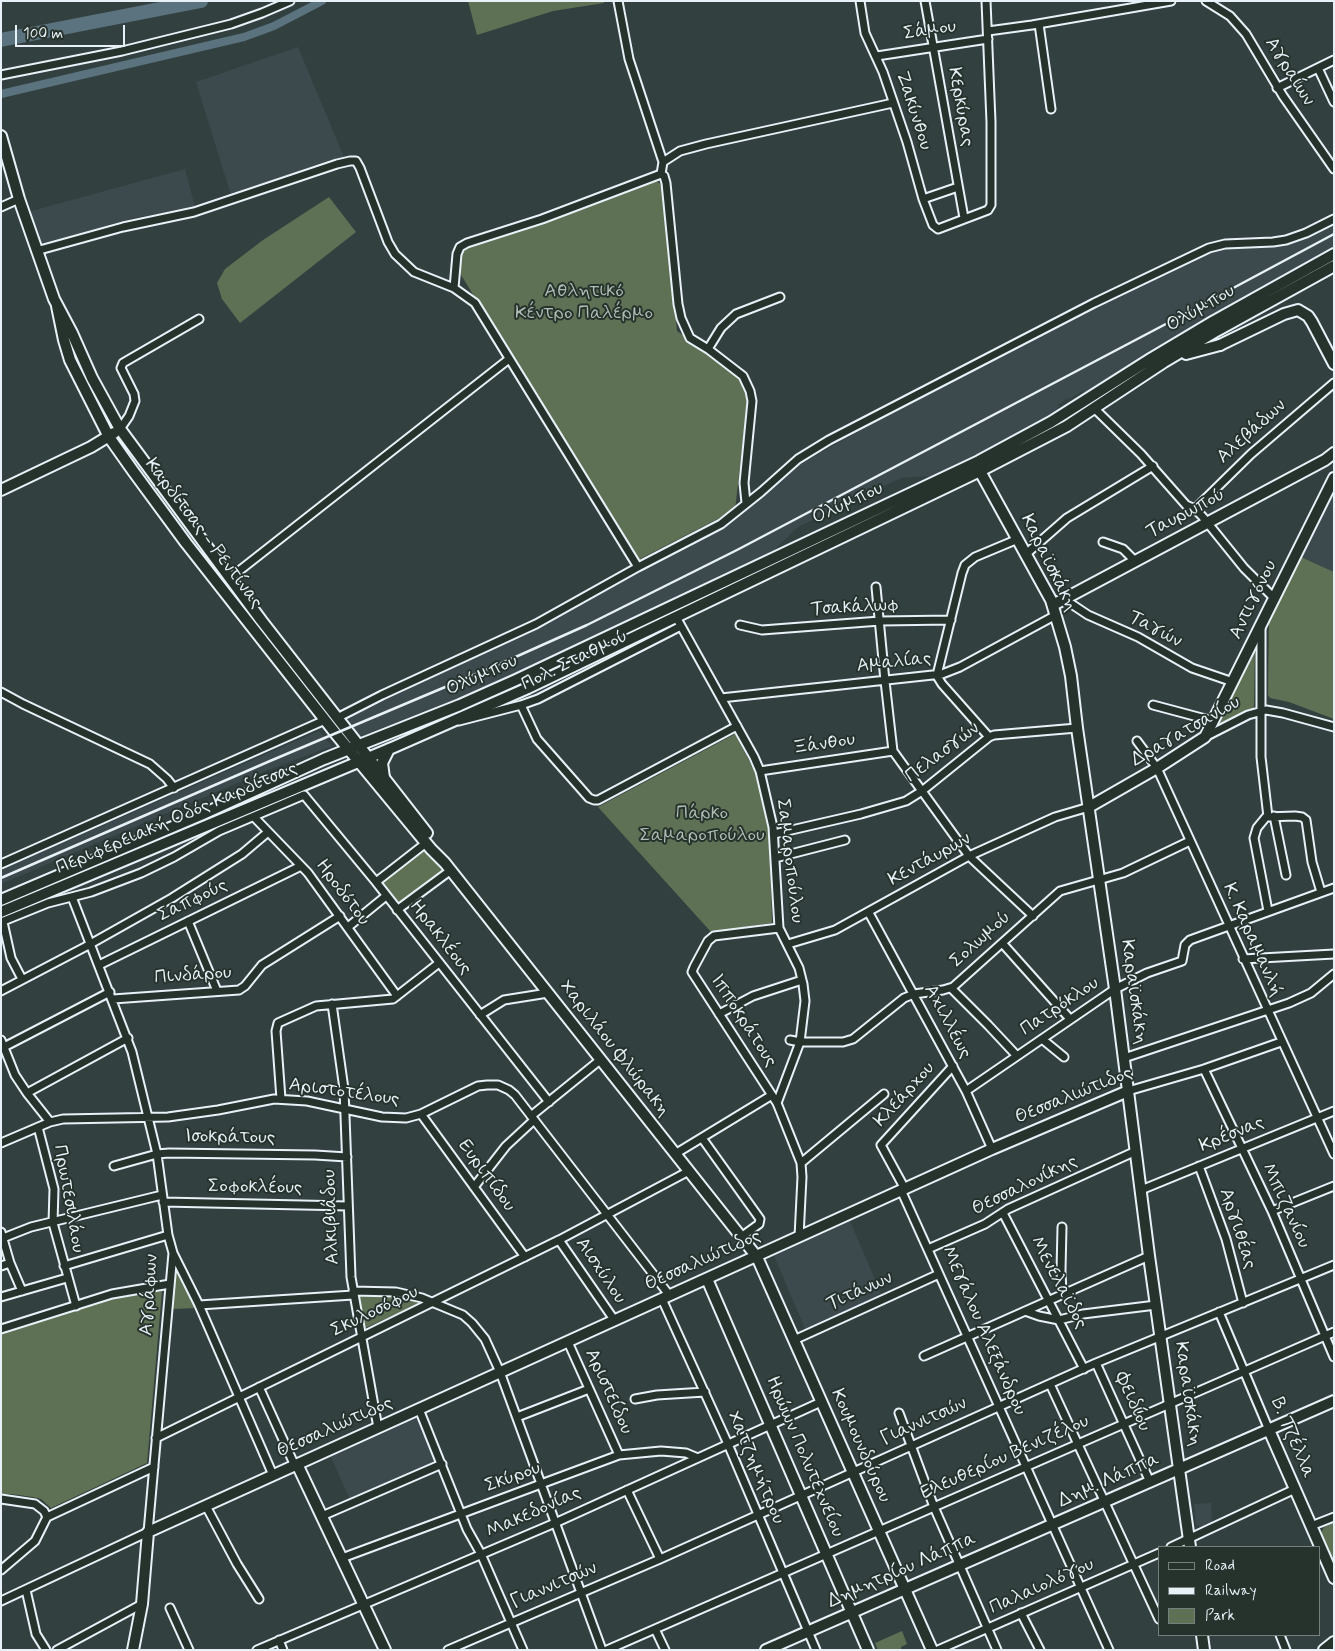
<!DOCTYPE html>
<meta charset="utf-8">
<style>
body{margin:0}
#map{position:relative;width:1335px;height:1651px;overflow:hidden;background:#334040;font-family:Mynerve,sans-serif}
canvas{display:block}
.frame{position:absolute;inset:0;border:2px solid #e8f1f8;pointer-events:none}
.legend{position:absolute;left:1158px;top:1546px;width:162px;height:90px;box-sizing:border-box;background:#26332d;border:1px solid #747f7e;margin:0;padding:6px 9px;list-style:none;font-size:15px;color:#e8f1f8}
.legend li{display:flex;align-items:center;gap:10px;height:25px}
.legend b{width:25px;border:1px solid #747f7e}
.scale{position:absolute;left:15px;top:25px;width:110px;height:22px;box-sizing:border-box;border:2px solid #e8f1f8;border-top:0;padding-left:6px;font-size:15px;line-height:18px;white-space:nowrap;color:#e8f1f8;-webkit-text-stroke:4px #26332d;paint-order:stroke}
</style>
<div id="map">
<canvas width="1335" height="1651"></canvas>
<div class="frame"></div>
<ul class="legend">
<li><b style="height:6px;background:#26332d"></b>Road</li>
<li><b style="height:6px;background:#e8f1f8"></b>Railway</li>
<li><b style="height:14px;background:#5e7154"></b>Park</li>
</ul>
<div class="scale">100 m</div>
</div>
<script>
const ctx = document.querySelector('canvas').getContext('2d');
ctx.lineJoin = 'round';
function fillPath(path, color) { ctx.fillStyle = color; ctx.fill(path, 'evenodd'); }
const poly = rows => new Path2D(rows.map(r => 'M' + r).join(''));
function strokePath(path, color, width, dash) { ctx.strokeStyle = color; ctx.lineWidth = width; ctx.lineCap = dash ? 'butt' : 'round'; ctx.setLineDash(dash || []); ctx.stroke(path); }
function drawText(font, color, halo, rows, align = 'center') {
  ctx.font = font + ' Mynerve,sans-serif'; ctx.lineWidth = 4; ctx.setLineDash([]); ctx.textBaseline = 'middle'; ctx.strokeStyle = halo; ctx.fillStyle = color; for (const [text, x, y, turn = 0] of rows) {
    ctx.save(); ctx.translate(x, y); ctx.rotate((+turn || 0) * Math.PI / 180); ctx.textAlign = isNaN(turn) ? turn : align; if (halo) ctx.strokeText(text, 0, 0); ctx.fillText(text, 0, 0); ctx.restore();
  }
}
fillPath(poly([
 [298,47,344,157,231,195,196,82],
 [185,169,195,207,133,218,52,242,38,243,28,212],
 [1334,223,1334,250,1211,317,1096,388,1085,392,1083,391,1069,399,1068,398,1058,405,1059,407,1047,416,1017,434,935,476,901,478,798,527,773,551,530,667,462,697,358,737,346,723,352,716,535,629,613,585,638,569,734,519,800,464,903,407,1048,332,1202,255,1226,248,1277,246,1288,243],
 [1334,493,1334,572,1301,557],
 [319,731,332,746,268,770,1,884,1,870],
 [850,1221,882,1296,806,1331,774,1256],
 [417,1418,436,1461,350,1500,331,1457],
 [1211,1503,1212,1525,1206,1529,1196,1525,1194,1504]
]), '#3c4a4e');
fillPath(poly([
 [468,1,604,1,604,3,553,11,477,35],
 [655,180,663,186,677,331,738,374,741,377,748,396,735,510,638,560,461,275,459,269,459,260,461,251,473,243,535,225],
 [329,197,356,232,240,323,222,299,217,283,225,269,263,240],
 [1301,557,1334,572,1334,719,1289,702,1270,698,1268,695,1269,619],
 [1255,647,1254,705,1253,709,1224,726,1219,726,1216,725],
 [735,734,755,772,770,835,772,923,711,932,598,807],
 [425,847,445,872,399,906,380,882],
 [176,1266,177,1266,197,1308,172,1309],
 [162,1291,147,1463,51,1508,41,1499,33,1497,11,1494,1,1495,1,1334,113,1297],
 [358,1294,394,1295,425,1301,363,1329],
 [1334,1523,1334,1561,1321,1533,1324,1527],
 [902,1631,907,1644,901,1647,901,1650,878,1650,875,1643]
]), '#5e7154');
strokePath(poly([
 [1,94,244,37,274,26,322,1]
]), '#5a737e', 8);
strokePath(poly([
 [1,40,201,1]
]), '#5a737e', 14);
const street = poly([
 [618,1,629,59,663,162],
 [860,1,865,33,883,72,907,142,923,199,933,225,938,229,988,210,991,205,991,122,986,1],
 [925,1,964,218],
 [1206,1,1230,16,1246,34,1283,96,1334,169],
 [1039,24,1051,109],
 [988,31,1032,25,1171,1],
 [877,56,988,39],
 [1318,68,1334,102],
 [1,75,122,51,231,24,262,13,290,1],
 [1277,88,1334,60],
 [923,199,958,187],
 [1,207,19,199],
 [36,251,123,227,194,212,337,164,350,161,356,161,360,168,388,242,395,254,414,272,454,288,475,303,638,567],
 [454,288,457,254,460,247,467,243,542,219,661,174],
 [708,349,721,328,736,314,780,297],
 [1094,408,1141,454,1186,505,1195,509,1202,516,1244,568,1275,599],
 [120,429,129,416,135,401,134,394,121,368,123,363,199,319],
 [746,503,744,483,752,401,750,391,743,376,708,349,690,338,681,318,678,304,666,183,664,176,661,174,663,162,680,151,706,144,893,103],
 [1195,509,1251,454,1334,383],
 [1103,542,1123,549,1135,561],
 [1026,554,1067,518,1153,466],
 [230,578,509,359],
 [876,587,885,681,893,751,969,856,1033,916],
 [1064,599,1088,615,1138,637,1192,668,1233,682],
 [676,617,754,757,760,771,773,827,779,928,799,968,803,984,805,1001,800,1042,777,1103],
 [740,625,762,630,880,621,951,620],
 [1261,628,1261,757,1268,817],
 [1,692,23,704,150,764,167,779,174,788],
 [721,698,942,674,960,667,1056,615],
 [521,705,537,739,589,798,594,800,598,800,737,726],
 [1153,705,1213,721],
 [337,718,382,695,536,624,638,567,721,524,761,492,798,459,829,440,1094,303,1209,248,1225,244,1273,242,1286,240,1306,233,1334,219],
 [459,721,521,705,538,699,681,626],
 [989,737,942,684,937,676,938,671,962,573,965,565,975,557,1018,539],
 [1205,737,1248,715,1266,710,1283,713,1334,727],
 [1137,741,1157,768,1334,1154],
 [760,771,893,751],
 [1274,816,1286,875],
 [254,817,308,873,397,996],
 [774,834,861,814,906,801,922,791,989,737,994,735,1077,728],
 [775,858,845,840],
 [1,864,325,720],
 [376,882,426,843],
 [397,910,451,870],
 [1268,911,1254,838,1257,828,1266,817,1295,816,1302,817,1306,820,1312,862,1321,892],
 [869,913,966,1091,992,1149],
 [188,921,217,991],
 [1,922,48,903,91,892,141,873,174,857,219,831,304,795,376,882,549,1102],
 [3,922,11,958,22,979],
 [348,927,386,896],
 [779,928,714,936,708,941,694,967,692,972,777,1103,801,1163,802,1177,799,1237],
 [788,944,835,930,969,856,1055,817,1089,807],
 [1003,944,1070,1019],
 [1243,959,1334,954],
 [99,965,301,866],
 [951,988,988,1025,1017,1056],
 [1,991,85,947,172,898,242,854,268,832],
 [113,999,239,990,245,986,262,965,340,916],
 [332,1004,344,1089,351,1277,378,1428],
 [719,1014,753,996,802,980],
 [480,1015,504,1000,548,993],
 [1042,1039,1064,1057],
 [1,1040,15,1075,27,1093,50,1122],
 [790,1040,800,1042,843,1042,853,1039,904,998,914,994,943,990,953,987,1060,891,1123,873,1190,841],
 [4,1047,110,992],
 [1124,1058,1289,1003,1311,993,1334,974],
 [1204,1069,1272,1211,1334,1357],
 [966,1091,1115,989,1147,973,1182,961,1185,945,1190,940,1334,888],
 [1128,1091,1204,1069,1281,1042],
 [27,1093,128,1038],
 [281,1099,276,1031,278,1023,316,1006,393,999,439,963],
 [421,1114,525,1257],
 [531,1116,600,1060],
 [38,1127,54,1189,53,1223,76,1306],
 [702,1138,760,1219,759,1224,741,1237],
 [1,1143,50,1122,63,1119,168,1117,218,1110,274,1099,307,1101,382,1117,406,1118,421,1114,478,1086,487,1085,498,1085,509,1090,515,1095,670,1296],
 [675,1154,772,1095],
 [801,1163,884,1094],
 [114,1166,157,1154,169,1153,315,1155,347,1157],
 [1199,1166,1226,1239,1243,1303],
 [474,1187,506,1146,534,1120],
 [905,1189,881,1145,953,1066],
 [901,1190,1109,1650],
 [1141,1190,1334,1111],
 [163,1202,348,1206],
 [1272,1211,1334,1186],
 [1003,1213,1084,1369],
 [1,1232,10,1263,22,1291],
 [3,1238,31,1227,162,1195],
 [559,1240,615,1321],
 [928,1249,985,1224,1008,1209,1136,1151],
 [173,1253,199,1305,273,1475],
 [1,1266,10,1263],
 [64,1266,168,1235],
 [353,1291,396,1292,422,1298,463,1315,472,1323,485,1339,500,1372,602,1650],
 [1062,1294,1061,1271,1062,1227],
 [1,1297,67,1278],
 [662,1299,728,1444,816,1650],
 [199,1305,353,1295],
 [1025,1311,1039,1316,1059,1320,1083,1314,1156,1305],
 [1219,1312,1269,1430],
 [1,1329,112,1294,170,1284],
 [794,1340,939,1274],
 [568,1342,619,1455],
 [924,1356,1149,1256],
 [1096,1363,1150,1482],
 [1050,1384,1159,1619],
 [259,1387,295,1466],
 [635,1399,657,1395,705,1392],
 [419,1409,467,1529,481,1554,523,1650],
 [899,1413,934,1507,997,1650],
 [517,1417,589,1389],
 [156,1438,559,1240,689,1171],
 [627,1490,660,1559],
 [1,1499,35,1504,44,1511,47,1517],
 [206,1506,237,1564,259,1599],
 [322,1516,442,1464],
 [1311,1526,1334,1517],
 [1171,1547,1295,1489],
 [342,1558,619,1455,661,1451,686,1453,698,1458],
 [1,1570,35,1541,47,1517,154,1467],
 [26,1590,36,1634,46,1650],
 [1,1601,148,1532,173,1253,168,1235,157,1154,132,1052,72,897],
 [170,1608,189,1650],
 [1021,1613,1040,1650],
 [655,1629,665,1650],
 [1280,1635,1286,1650],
 [279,1640,283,1650],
 [57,1650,142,1604],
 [257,1650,555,1523,821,1402],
 [448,1650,660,1559,1096,1363,1334,1265],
 [607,1650,1334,1332],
 [938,1650,1159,1553]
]);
const secondary = poly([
 [1,136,19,199,54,299,72,333,92,378,120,429,261,620,427,833],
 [57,306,64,340,70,360,109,437,133,471,186,543,336,734,431,849,445,863,757,1257,932,1650],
 [1220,345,1284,314,1298,310,1308,316,1312,322,1334,364],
 [976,464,1051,600,1065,647,1071,676,1077,728,1115,989,1149,1256,1190,1547],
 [1,490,91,447,114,433],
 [1053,605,1325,460,1334,453],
 [1089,807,1157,768,1205,737,1334,478],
 [707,1279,868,1650],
 [1269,1430,1334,1578],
 [297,1464,385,1650],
 [1202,1635,1204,1650],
 [133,1650,142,1604,148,1532,992,1149,1128,1091],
 [766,1650,1334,1401],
 [1324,1650,1334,1642]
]);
const primary = poly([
 [1186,354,1220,345],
 [384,778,382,763,389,749],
 [1,900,203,814,324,759,460,705,516,680,979,461,1051,422,1152,358,1214,321,1334,254],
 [1,912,394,747,528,688,980,471,1067,426,1164,362,1218,330,1334,266]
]);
strokePath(street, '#e8f1f8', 11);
strokePath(secondary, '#e8f1f8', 14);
strokePath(primary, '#e8f1f8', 14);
strokePath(street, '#26332d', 7);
strokePath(secondary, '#26332d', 10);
strokePath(primary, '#26332d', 10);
strokePath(poly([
 [1,878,270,761,502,663,587,625,737,550,1181,316,1334,234]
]), '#e8f1f8', 2.5);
drawText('19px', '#e8f1f8', '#26332d', [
 ["Σάμου",930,31,-9],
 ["Αγραίων",1289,72,58],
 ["Κερκύρας",960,107,80],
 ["Ζακύνθου",913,111,72],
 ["Ολύμπου",1201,309,-30],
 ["Αλεβάδων",1252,432,-42],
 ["Ολύμπου",848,504,-25],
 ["Ταυρωπού",1186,514,-28],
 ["Καρδίτσας - Ρεντίνας",203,534,53],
 ["Καραϊσκάκη",1048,563,64],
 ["Αντιγόνου",1254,600,-64],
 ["Τσακάλωφ",855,608,-3],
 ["Ταγών",1155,630,28],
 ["Πολ. Σταθμού",575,661,-26],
 ["Αμαλίας",894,663,-6],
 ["Ολύμπου",482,676,-24],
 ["Δραγατσανίου",1186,732,-30],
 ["Ξάνθου",824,745,-9],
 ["Πελασγών",943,753,-37],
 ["Περιφερειακή Οδός Καρδίτσας",177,819,-23],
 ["Κεντάυρων",930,860,-29],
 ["Σαμαροπούλου",789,861,83],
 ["Ηροδότου",342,893,53],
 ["Σαπφούς",193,901,-26],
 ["Ηρακλέους",440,938,52],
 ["Σολωμού",981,940,-42],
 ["Κ. Καραμανλή",1252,940,66],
 ["Πινδάρου",193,976,-4],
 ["Καραϊσκάκη",1133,992,82],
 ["Πατρόκλου",1060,1007,-34],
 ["Ιπποκράτους",743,1021,57],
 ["Αχιλλέως",947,1022,62],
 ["Χαριλάου Φλώρακη",614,1049,52],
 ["Αριστοτέλους",344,1093,8],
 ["Κλεάρχου",905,1095,-48],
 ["Θεσσαλιώτιδος",1074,1096,-22],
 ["Κρέσνας",1232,1135,-22],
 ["Ισοκράτους",230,1138,1],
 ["Ευριπίδου",486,1176,54],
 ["Θεσσαλονίκης",1025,1186,-26],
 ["Σοφοκλέους",255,1188,1],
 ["Πρωτεσιλάου",68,1199,80],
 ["Μπιζανίου",1285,1206,65],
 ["Αλκιβιάδου",332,1217,-92],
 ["Αργιθέας",1237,1229,72],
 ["Θεσσαλιώτιδος",703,1261,-24],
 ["Αισχύλου",600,1271,56],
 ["Μενελαϊδος",1058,1283,62],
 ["Τιτάνων",860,1292,-24],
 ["Αγράφων",150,1295,-86],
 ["Σκυλοσόφου",375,1312,-26],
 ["Μεγάλου Αλεξάνδρου",983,1331,66],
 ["Αριστείδου",608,1392,66],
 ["Καραϊσκάκη",1187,1394,82],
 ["Φειδίου",1132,1402,66],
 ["Γιαννιτσών",924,1422,-24],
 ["Θεσσαλιώτιδος",335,1428,-24],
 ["Β. Τζέλλα",1292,1438,67],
 ["Κουμουνδούρου",860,1446,66],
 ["Ηρώων Πολυτεχνείου",804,1457,67],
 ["Ελευθερίου Βενιζέλου",1005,1458,-24],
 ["Χατζημήτρου",755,1468,67],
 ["Σκύρου",513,1478,-20],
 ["Δημ. Λάππα",1109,1481,-24],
 ["Μακεδονίας",534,1513,-24],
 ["Δημητρίου Λάππα",902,1571,-24],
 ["Γιαννιτσών",554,1586,-23],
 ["Παλαιολόγου",1042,1587,-24]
]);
drawText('19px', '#b1beb6', '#26332d', [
 ["Αθλητικό",584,292],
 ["Κέντρο Παλέρμο",584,314],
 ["Πάρκο",702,814],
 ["Σαμαροπούλου",702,836]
]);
</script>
